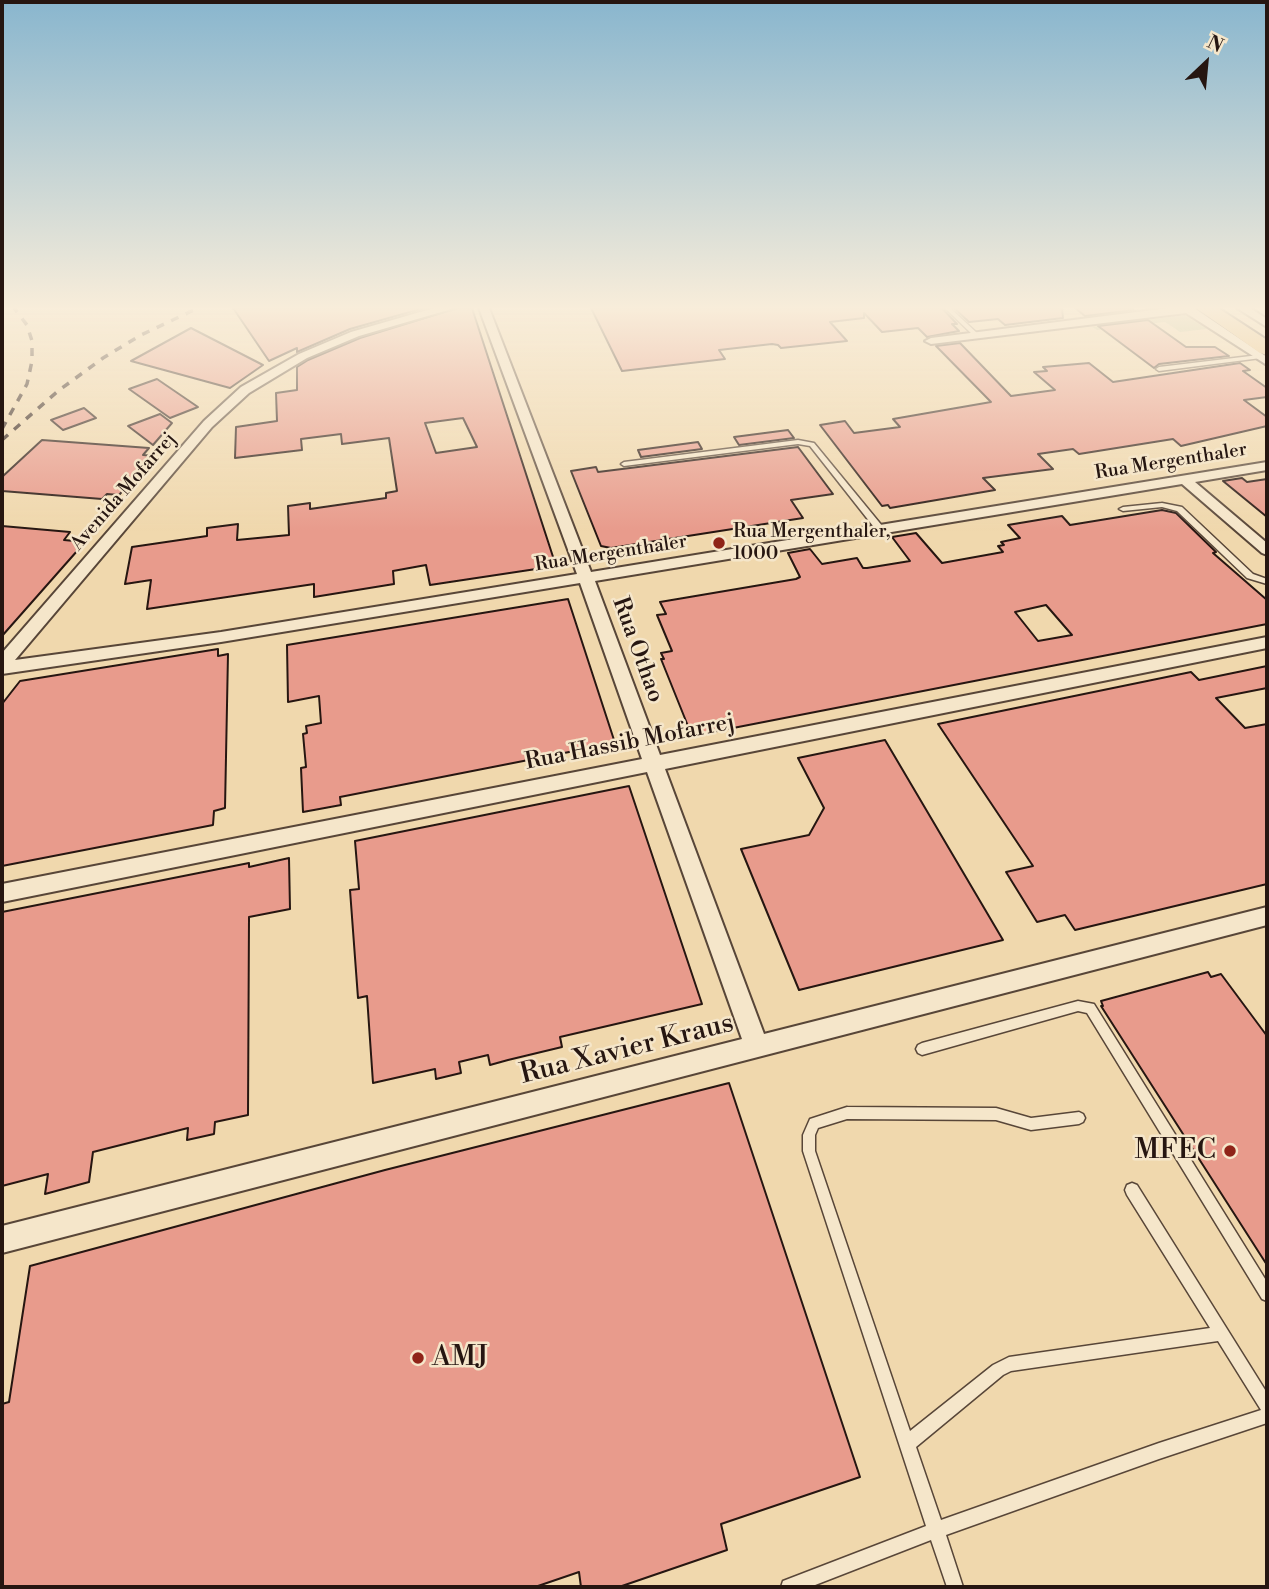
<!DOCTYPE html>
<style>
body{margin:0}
#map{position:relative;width:1269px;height:1589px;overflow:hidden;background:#f0d8ad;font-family:"Libre Bodoni",serif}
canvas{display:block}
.frame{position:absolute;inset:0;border:4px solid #261611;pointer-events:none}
.north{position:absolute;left:1171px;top:28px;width:70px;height:70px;-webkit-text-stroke:5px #f5e6ca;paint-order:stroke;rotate:26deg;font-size:19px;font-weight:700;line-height:28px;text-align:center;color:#261611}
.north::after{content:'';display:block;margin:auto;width:24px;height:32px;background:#261611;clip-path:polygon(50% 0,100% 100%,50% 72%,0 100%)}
</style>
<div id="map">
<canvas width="1269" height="1589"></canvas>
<div class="frame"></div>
<div class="north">N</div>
</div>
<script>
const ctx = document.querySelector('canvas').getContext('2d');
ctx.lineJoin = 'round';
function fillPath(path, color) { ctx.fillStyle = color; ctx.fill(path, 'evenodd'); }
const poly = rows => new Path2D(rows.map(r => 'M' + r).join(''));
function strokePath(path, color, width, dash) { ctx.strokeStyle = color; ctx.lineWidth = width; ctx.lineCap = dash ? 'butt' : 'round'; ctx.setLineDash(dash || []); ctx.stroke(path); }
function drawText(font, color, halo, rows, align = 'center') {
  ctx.font = font + ' "Libre Bodoni",serif'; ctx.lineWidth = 5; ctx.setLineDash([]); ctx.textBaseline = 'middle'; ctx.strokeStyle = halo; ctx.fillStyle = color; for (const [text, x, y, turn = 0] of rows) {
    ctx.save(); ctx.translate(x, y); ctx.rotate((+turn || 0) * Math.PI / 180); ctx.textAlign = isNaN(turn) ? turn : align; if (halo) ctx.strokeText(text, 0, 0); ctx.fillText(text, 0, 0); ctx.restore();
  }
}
fillPath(poly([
 [1185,315,1207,329,1180,332,1165,322,1097,330,1092,327]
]), '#b6bf8d');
const building = poly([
 [233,308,424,308,350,329,297,352,297,348,269,361,233,308],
 [457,308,472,308,556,566,430,585,426,565,393,571,394,584,314,597,314,584,147,609,151,580,125,584,132,547,207,536,207,528,238,524,237,540,289,535,288,506,310,503,310,509,386,498,386,493,397,491,389,438,342,444,341,434,301,439,302,450,235,458,236,427,277,421,276,393,297,390,297,367,308,360,360,338,457,308],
 [463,418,477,447,436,453,425,423,463,418],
 [591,308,942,308,957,324,952,324,959,331,927,337,918,328,882,332,864,313,864,318,830,322,847,341,781,348,778,345,772,344,719,350,725,359,622,371,591,308],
 [954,308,1062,308,1063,318,1005,325,998,319,969,322,954,308],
 [1075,308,1131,308,1134,310,1085,316,1075,308],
 [1148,320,1186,347,1215,347,1229,356,1159,364,1154,368,1098,326,1148,320],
 [191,328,228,347,263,365,230,388,131,361,191,328],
 [960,343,1011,396,1055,390,1034,372,1047,371,1043,367,1089,363,1113,382,1240,363,1250,370,1243,371,1267,388,1267,397,1244,400,1267,417,1267,426,1181,446,1173,439,1079,454,1073,449,1038,454,1053,469,983,478,995,490,890,508,888,505,882,506,820,425,845,421,854,433,900,427,893,419,991,402,936,346,960,343],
 [157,379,198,407,170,418,129,389,157,379],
 [84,408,96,418,63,430,51,420,84,408],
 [160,414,172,423,153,445,128,426,160,414],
 [788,430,794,438,739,445,734,437,788,430],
 [42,440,149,448,143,455,154,456,119,495,107,494,102,499,2,491,2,477,42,440],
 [698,442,702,449,641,457,638,450,698,442],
 [798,447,833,494,791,500,803,518,611,548,601,546,571,471,596,467,598,472,798,447],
 [1242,478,1247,482,1267,479,1267,517,1223,481,1242,478],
 [1162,510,1176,513,1216,552,1213,553,1267,600,1267,624,692,736,661,659,664,659,661,653,672,651,657,615,666,614,660,602,796,579,800,577,788,553,810,549,822,564,857,558,863,568,867,568,910,561,892,537,916,533,942,563,1003,552,998,546,1004,545,1001,542,1020,538,1008,525,1062,516,1070,525,1162,510],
 [1046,605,1072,635,1038,641,1015,612,1046,605],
 [2,526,70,532,64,540,85,542,2,636,2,526],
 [568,599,615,743,340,797,341,805,303,812,301,768,306,767,303,734,307,733,306,726,321,723,319,696,288,702,287,645,568,599],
 [218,649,218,656,228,654,225,808,214,811,213,825,2,866,2,704,20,681,218,649],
 [1267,666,1267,688,1216,698,1245,728,1267,724,1267,884,1075,930,1065,915,1037,922,1006,872,1033,866,938,724,1191,672,1199,680,1267,666],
 [885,740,1003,940,799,990,741,849,809,835,824,808,798,758,885,740],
 [629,786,702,1004,560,1037,562,1047,508,1060,490,1065,488,1055,459,1062,461,1073,436,1079,435,1069,373,1083,367,996,358,998,350,890,359,889,355,841,629,786],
 [289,858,290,909,249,917,248,1115,215,1122,214,1134,187,1140,188,1128,93,1152,89,1182,45,1194,48,1174,2,1186,2,912,249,863,249,867,289,858],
 [1208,972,1211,977,1221,974,1267,1036,1267,1265,1101,1006,1103,1006,1101,1001,1208,972],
 [729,1083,860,1477,721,1524,727,1550,619,1587,581,1587,579,1572,535,1587,2,1587,2,1404,9,1402,30,1266,385,1170,729,1083]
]);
fillPath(building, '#e89b8c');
strokePath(building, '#261611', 2);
const lane = poly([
 [945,308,950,308,978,334,978,336,974,336,945,308],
 [1259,355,1261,356,1261,358,1159,371,1156,369,1159,367,1259,355],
 [798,440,814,443,883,527,883,531,877,531,810,446,798,444,624,466,621,464,624,462,798,440],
 [1162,503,1182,507,1253,574,1267,579,1267,584,1247,578,1177,511,1162,507,1123,511,1119,509,1123,507,1162,503],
 [1078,1001,1094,1004,1267,1282,1267,1301,1262,1299,1087,1013,1078,1011,922,1055,918,1053,916,1049,918,1045,922,1043,1078,1001],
 [847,1107,996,1108,1031,1118,1079,1112,1083,1114,1085,1118,1083,1122,1079,1124,1031,1130,996,1120,847,1119,818,1128,815,1135,815,1151,910,1431,993,1365,1009,1357,1210,1328,1127,1195,1125,1190,1127,1185,1132,1183,1137,1185,1267,1393,1267,1423,1159,1459,946,1535,963,1587,947,1587,931,1540,810,1587,781,1587,783,1581,926,1526,803,1151,803,1135,810,1119,847,1107],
 [1218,1341,1261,1410,1159,1443,941,1520,916,1447,1003,1375,1011,1371,1218,1341]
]);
const street = poly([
 [434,308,455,308,359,336,307,358,249,393,212,427,15,660,221,632,577,574,479,308,489,308,591,572,1267,462,1267,470,1195,482,1267,543,1267,555,1262,553,1182,484,595,581,660,755,1267,637,1267,648,665,769,764,1034,1267,907,1267,925,2,1253,2,1226,742,1039,647,772,2,902,2,884,642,759,580,583,221,642,2,674,2,653,204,421,241,387,299,354,351,332,434,308],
 [1168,308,1194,308,1267,357,1267,365,1186,313,931,344,925,341,931,338,1168,308],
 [1237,308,1250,308,1267,319,1267,327,1237,308]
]);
const highway = poly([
 [1196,308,1218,308,1267,340,1267,355,1260,353,1196,308]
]);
strokePath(lane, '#584638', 3);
strokePath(street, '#584638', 4);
strokePath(highway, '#261611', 4);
fillPath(lane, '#f5e6ca');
fillPath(street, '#f5e6ca');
fillPath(highway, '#e8bc76');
strokePath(poly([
 [2,429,27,384,32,361,32,341,27,325,14,308],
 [2,440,58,391,103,358,141,335,198,308]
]), '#261611', 3.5, [8, 8]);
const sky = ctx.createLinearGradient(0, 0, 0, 531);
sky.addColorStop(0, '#89b6ce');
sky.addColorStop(0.58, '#f8edda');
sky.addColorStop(1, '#f8edda00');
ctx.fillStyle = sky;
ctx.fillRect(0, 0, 1269, 531);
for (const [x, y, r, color] of [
 [719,543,7,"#8f2418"],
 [1230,1151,7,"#8f2418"],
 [418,1358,7,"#8f2418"]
]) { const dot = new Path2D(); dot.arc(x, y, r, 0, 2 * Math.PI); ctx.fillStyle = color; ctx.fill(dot); strokePath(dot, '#f5e6ca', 2.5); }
drawText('19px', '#261611', '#f5e6ca', [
 ["Rua Mergenthaler",1171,462,-9],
 ["Avenida Mofarrej",124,492,-49],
 ["Rua Mergenthaler",611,554,-9]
]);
drawText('19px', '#261611', '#f5e6ca', [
 ["Rua Mergenthaler,",733,532],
 ["1000",733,554]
], 'left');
drawText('23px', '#261611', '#f5e6ca', [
 ["Rua Othao",637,650,70],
 ["Rua Hassib Mofarrej",630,743,-11]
]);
drawText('28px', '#261611', '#f5e6ca', [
 ["Rua Xavier Kraus",627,1050,-14]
]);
drawText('28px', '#261611', '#f5e6ca', [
 ["MFEC",1216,1151],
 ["AMJ",432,1358,"left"]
], 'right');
</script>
